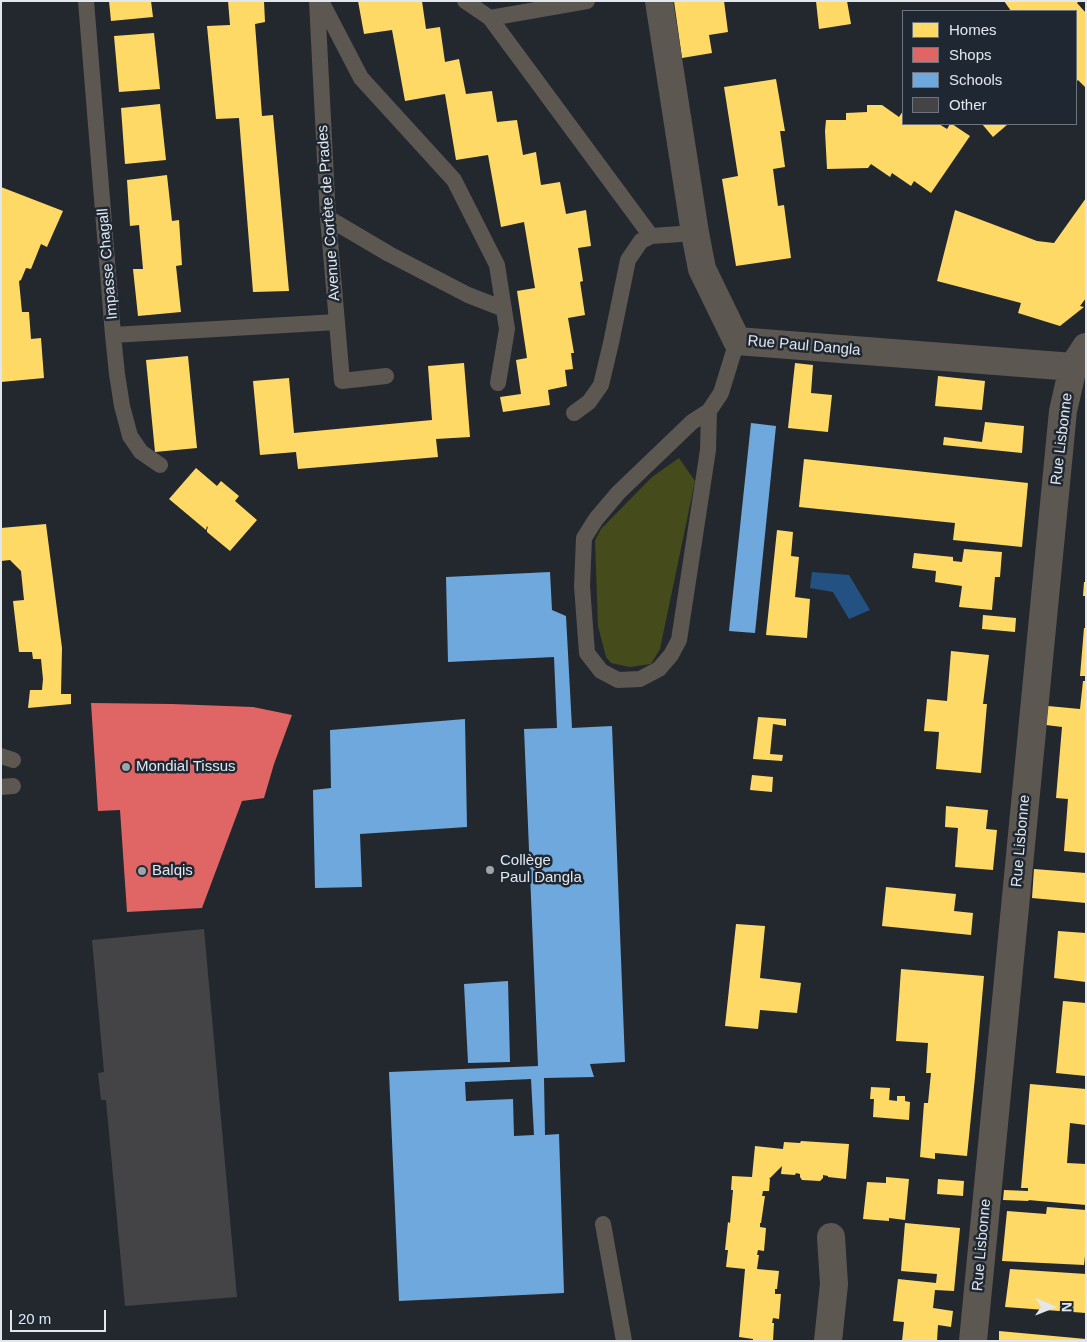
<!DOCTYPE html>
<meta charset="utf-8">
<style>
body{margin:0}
#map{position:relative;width:1087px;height:1342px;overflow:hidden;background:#23282e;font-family:Helvetica,sans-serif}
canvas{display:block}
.frame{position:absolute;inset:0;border:2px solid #e2e7ee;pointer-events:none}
.legend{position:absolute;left:902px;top:10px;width:175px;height:115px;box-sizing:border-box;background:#1f2832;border:1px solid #6d747d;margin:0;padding:6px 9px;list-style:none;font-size:15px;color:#e2e7ee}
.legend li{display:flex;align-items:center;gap:10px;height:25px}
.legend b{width:25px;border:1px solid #6d747d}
.north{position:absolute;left:1027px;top:1282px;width:50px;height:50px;-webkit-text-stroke:4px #1f2832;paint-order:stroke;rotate:91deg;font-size:14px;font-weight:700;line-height:20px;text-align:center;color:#e2e7ee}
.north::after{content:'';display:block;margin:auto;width:18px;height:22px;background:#e2e7ee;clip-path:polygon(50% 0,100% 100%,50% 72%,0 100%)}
.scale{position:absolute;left:10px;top:1310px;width:96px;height:22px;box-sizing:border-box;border:2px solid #e2e7ee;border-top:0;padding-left:6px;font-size:15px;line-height:18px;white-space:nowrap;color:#e2e7ee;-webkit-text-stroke:4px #1f2832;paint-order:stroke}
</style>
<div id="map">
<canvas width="1087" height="1342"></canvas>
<div class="frame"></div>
<ul class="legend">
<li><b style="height:14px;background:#ffd966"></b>Homes</li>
<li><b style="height:14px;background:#e06666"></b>Shops</li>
<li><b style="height:14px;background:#6fa8dc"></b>Schools</li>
<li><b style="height:14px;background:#444446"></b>Other</li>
</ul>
<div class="north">N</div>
<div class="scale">20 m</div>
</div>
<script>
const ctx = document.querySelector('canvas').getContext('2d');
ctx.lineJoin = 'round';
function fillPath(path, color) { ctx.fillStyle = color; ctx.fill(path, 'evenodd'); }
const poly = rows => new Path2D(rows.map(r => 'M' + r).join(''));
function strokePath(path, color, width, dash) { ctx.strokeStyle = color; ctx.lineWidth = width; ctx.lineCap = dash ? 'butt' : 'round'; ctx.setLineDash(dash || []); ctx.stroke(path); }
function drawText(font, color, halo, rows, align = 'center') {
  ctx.font = font + ' Helvetica,sans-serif'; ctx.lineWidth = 5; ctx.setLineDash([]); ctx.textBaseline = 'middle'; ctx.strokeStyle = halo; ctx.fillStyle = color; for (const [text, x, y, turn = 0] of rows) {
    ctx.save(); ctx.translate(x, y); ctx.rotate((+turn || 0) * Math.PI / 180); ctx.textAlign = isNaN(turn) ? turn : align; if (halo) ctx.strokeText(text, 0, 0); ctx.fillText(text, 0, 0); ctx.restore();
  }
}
fillPath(poly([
 [679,458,695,481,660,649,651,664,630,667,611,663,606,657,598,626,595,541,601,529,652,477]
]), '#464b1c');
fillPath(poly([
 [812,572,849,575,870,610,849,619,833,592,810,588]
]), '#235182');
fillPath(poly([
 [109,1,151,1,153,17,111,21],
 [228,1,264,1,265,22,255,24,262,116,273,115,289,291,253,292,239,118,216,119,207,26,230,25],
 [358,1,422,1,426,29,440,27,445,62,459,59,466,94,492,91,497,122,517,120,523,155,536,152,541,185,560,182,566,214,586,210,591,246,578,248,583,281,580,282,585,315,568,318,574,353,571,353,573,369,565,370,567,386,548,390,550,405,503,412,500,397,521,394,516,360,527,358,517,291,535,288,524,222,501,227,488,155,456,160,445,94,405,101,392,30,364,34],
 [674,1,724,1,728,32,709,35,712,53,682,58],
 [816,1,847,1,851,24,819,29],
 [1004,1,1079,1,1077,3,1086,13,1086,88,1078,80,1076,82,1076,11,1011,11],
 [154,33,160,89,119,92,114,36],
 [776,79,785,131,780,131,785,167,773,169,778,206,784,205,791,258,736,266,722,179,738,176,724,87],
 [160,104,166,160,125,164,121,108],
 [867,105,882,105,899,117,903,111,903,124,939,124,947,129,950,124,952,124,970,136,931,193,914,181,911,186,892,173,890,177,871,164,868,168,827,169,825,131,826,120,846,120,846,113,867,112],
 [982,124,1008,124,993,137],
 [167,175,172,221,179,220,182,265,176,266,181,312,138,316,133,269,143,269,139,225,130,226,127,180],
 [1,187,63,211,47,247,41,244,31,269,26,268,21,280,19,281,22,312,29,312,31,339,41,338,44,378,1,382],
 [1086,198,1086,298,1080,306,1084,307,1060,326,1018,313,1021,303,937,281,955,210,1037,241,1054,243],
 [188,356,197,448,155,452,146,360],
 [464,363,470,437,436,439,438,457,298,469,296,452,260,455,253,381,289,378,294,433,432,420,428,366],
 [795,363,813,365,811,393,832,395,828,432,788,428],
 [938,376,985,381,982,410,935,406],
 [985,422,1024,426,1022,453,943,445,944,437,982,442],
 [804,459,1028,483,1022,547,953,540,955,523,799,507],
 [196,468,217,486,221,481,239,496,235,501,257,520,230,551,207,532,207,529,208,528,207,526,206,530,169,499],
 [46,524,62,648,61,694,71,694,71,704,28,708,30,690,42,690,43,679,41,659,33,659,32,652,19,652,13,601,24,600,21,571,10,560,1,561,1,528],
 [777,530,793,532,791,556,799,557,795,597,810,599,807,638,766,635],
 [964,549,1002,552,1000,577,995,577,992,610,959,607,962,586,935,582,936,571,912,568,914,553,953,557,953,561,962,562],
 [1084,582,1086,582,1086,596,1083,596],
 [983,615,1016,618,1015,632,982,629],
 [1084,628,1086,628,1086,676,1080,676],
 [951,651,989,655,983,704,987,704,981,773,936,769,939,732,924,731,927,699,947,701],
 [1083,681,1086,681,1086,853,1064,851,1068,799,1056,798,1062,727,1046,725,1048,706,1080,709],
 [758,717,786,719,786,726,773,724,770,754,783,755,782,761,753,759],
 [752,775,773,777,772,792,750,790],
 [946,806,988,810,986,829,997,830,993,870,955,867,958,828,945,827],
 [1034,869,1086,873,1086,903,1032,898],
 [886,887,956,894,954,911,973,913,971,935,882,926],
 [736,924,765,926,760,978,801,983,797,1013,760,1010,758,1029,725,1026],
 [1058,931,1086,933,1086,982,1054,978],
 [901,969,984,976,975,1077,967,1156,935,1153,935,1159,920,1157,924,1103,928,1103,931,1073,926,1073,928,1043,896,1041],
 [1063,1001,1086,1003,1086,1076,1056,1073],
 [1030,1084,1086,1089,1086,1125,1070,1123,1067,1163,1086,1164,1086,1205,1028,1200,1029,1201,1003,1200,1004,1190,1028,1191,1028,1188,1021,1188],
 [871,1087,890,1088,889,1100,897,1101,897,1096,905,1096,905,1101,910,1102,909,1120,873,1117,874,1099,870,1099],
 [801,1141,849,1144,846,1179,828,1177,828,1176,823,1175,823,1178,820,1181,802,1180,800,1177,800,1174,796,1173,795,1175,781,1174,782,1166,769,1179,770,1179,769,1191,763,1191,762,1196,765,1196,761,1223,760,1223,760,1227,766,1228,764,1251,758,1250,757,1255,759,1255,757,1269,779,1271,777,1289,775,1289,775,1294,781,1294,779,1319,773,1318,772,1323,774,1323,773,1341,753,1341,753,1339,739,1337,745,1269,726,1267,728,1250,725,1250,728,1222,730,1223,733,1190,731,1190,732,1176,752,1177,755,1146,783,1149,784,1142,800,1143],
 [886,1177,909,1179,905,1220,889,1218,889,1221,863,1219,867,1182,886,1183],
 [938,1179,964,1181,963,1196,937,1194],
 [1047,1207,1086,1210,1086,1247,1084,1265,1002,1261,1007,1211,1046,1214],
 [905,1223,960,1228,954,1291,935,1290,933,1308,953,1311,951,1327,938,1325,937,1341,902,1341,904,1322,893,1321,898,1279,936,1283,937,1274,901,1271],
 [1010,1269,1086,1274,1086,1313,1005,1307],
 [999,1331,1086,1339,1086,1341,999,1341]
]), '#ffd966');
fillPath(poly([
 [91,703,172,704,253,707,292,715,274,764,264,798,242,801,202,908,127,912,120,810,98,811]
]), '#e06666');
fillPath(poly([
 [751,423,776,426,755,633,729,631],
 [550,572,552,610,566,616,572,728,612,726,625,1062,590,1064,594,1077,544,1078,545,1135,559,1134,564,1293,399,1301,389,1072,538,1066,524,729,557,728,554,657,448,662,446,577],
 [531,1079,534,1135,514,1136,513,1099,466,1101,465,1082],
 [465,719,467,827,360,834,362,887,315,888,313,790,331,788,330,730],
 [508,981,510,1062,468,1063,464,984]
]), '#6fa8dc');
fillPath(poly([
 [204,929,237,1297,125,1306,106,1100,101,1100,98,1073,104,1072,92,940]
]), '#444446');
strokePath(poly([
 [86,1,113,335,337,322],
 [317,1,328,218,342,381,386,376],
 [321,1,361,78,454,180,497,265,507,329,498,383],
 [465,1,490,18],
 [587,1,490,18,651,236,695,233],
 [328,218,389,254,468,295,504,309],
 [113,335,117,374,122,406,130,436,141,452,160,465],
 [709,411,708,450,679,640,671,655,659,669,640,679,618,680,601,671,587,653,582,586,584,538,596,519,618,493,692,422,709,411,721,393,737,341],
 [574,413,589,402,601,385,611,343,628,260,641,241,651,236],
 [1,756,13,760],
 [1,787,13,786],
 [603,1224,624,1341]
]), '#5c5751', 16);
strokePath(poly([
 [659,1,695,233,702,269,737,341,1073,367],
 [828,1341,834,1284,831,1237],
 [973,1341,1063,411,1073,367,1086,347]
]), '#5c5751', 28);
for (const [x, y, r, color] of [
 [126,767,5,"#9fa4ab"],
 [490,870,5,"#9fa4ab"],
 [142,871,5,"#9fa4ab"]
]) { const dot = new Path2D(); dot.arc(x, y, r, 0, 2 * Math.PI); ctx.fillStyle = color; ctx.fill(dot); strokePath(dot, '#1f2832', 2); }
drawText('15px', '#e2e7ee', '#1f2832', [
 ["Avenue Cortète de Prades",329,213,-94],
 ["Impasse Chagall",108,264,-95],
 ["Rue Paul Dangla",804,346,5],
 ["Rue Lisbonne",1062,439,-83],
 ["Rue Lisbonne",1021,841,-85],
 ["Rue Lisbonne",982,1245,-85]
]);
drawText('15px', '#e2e7ee', '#1f2832', [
 ["Mondial Tissus",136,767],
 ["Collège",500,861],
 ["Paul Dangla",500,878],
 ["Balqis",152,871]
], 'left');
</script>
